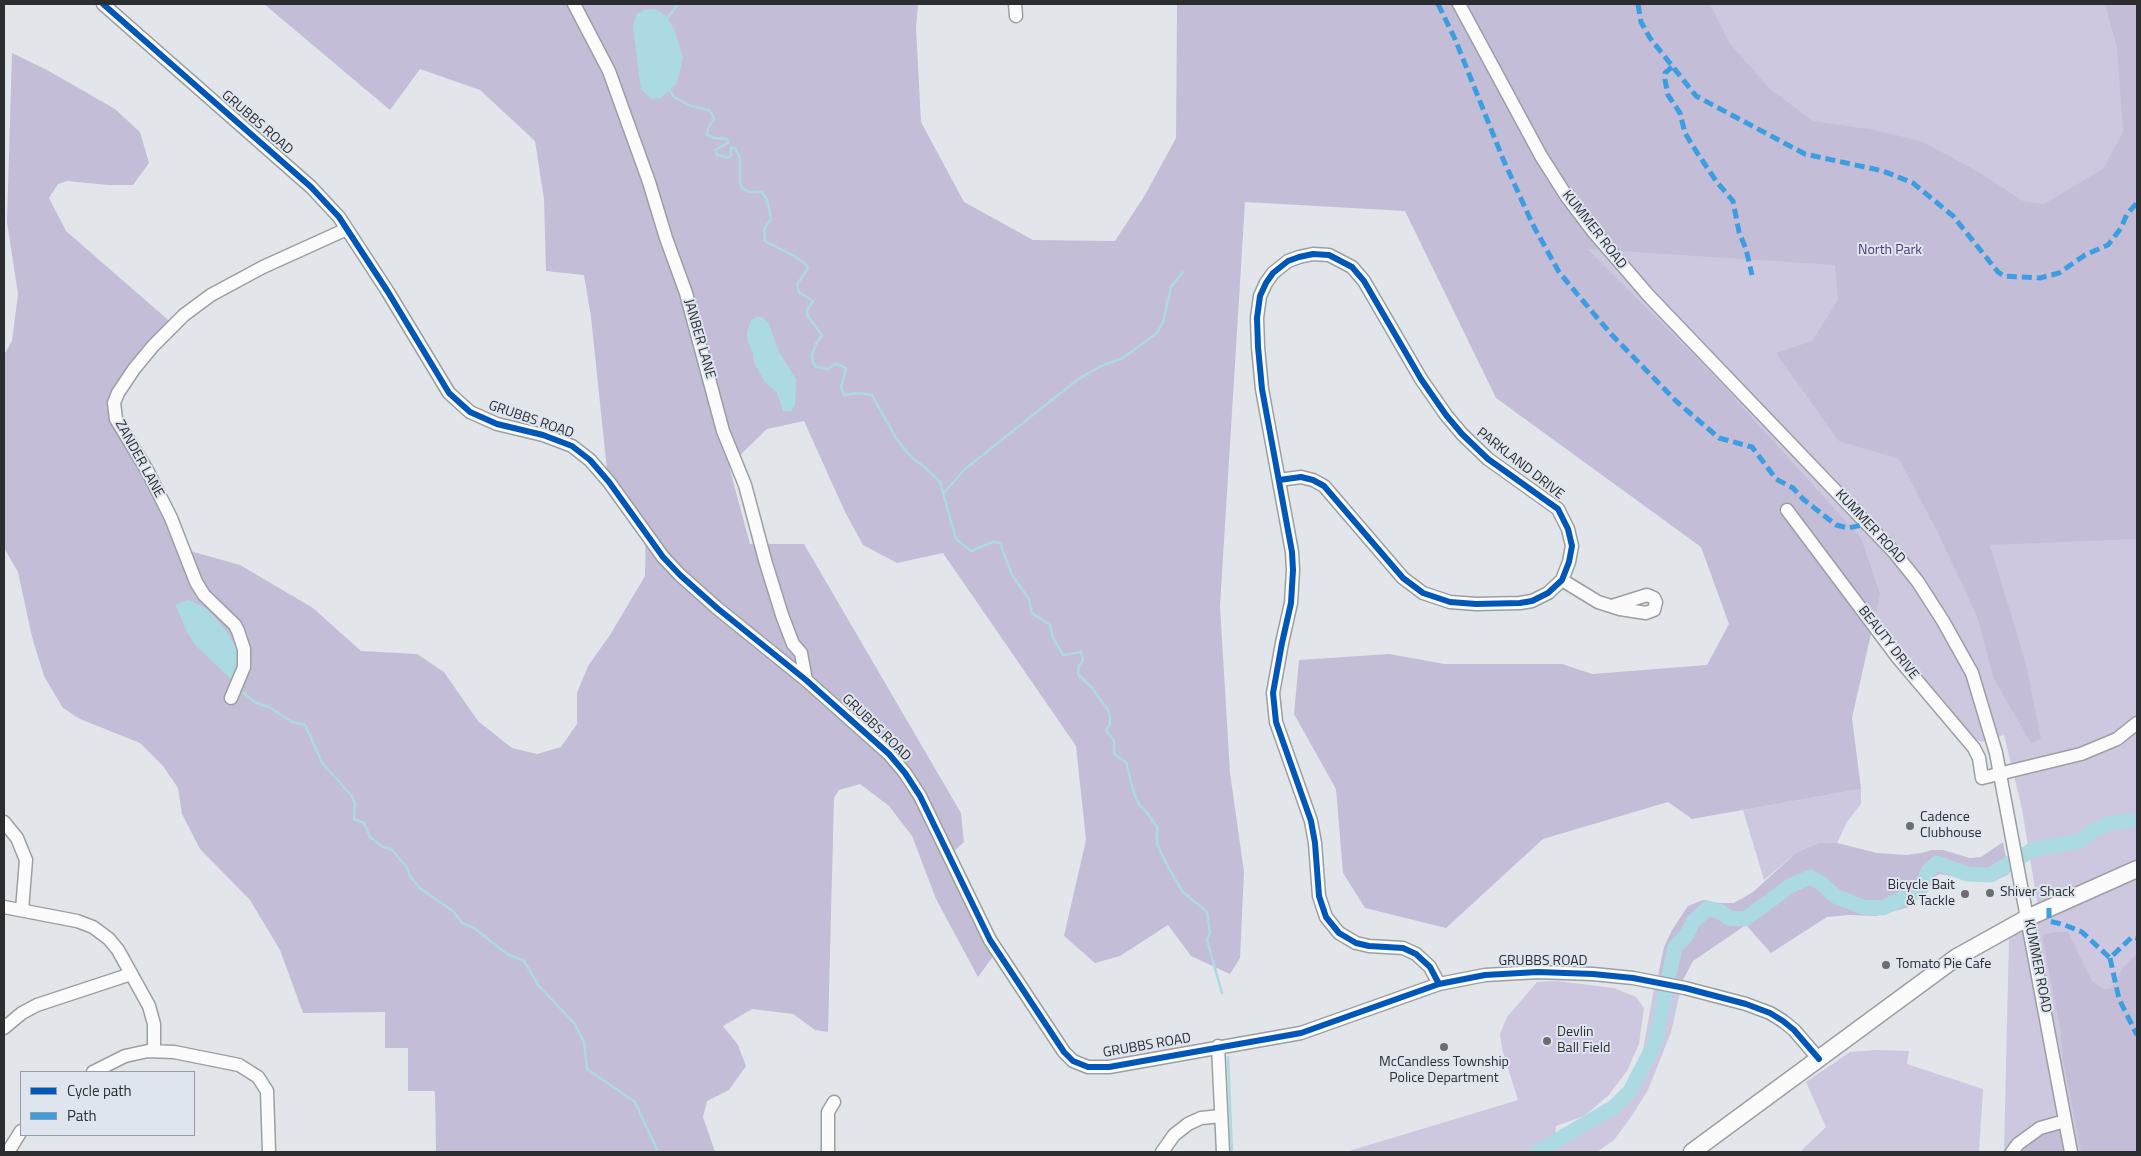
<!DOCTYPE html>
<style>
body{margin:0}
#map{position:relative;width:2141px;height:1156px;overflow:hidden;background:#e2e6ea;font-family:"Titillium Web",sans-serif}
canvas{display:block}
.frame{position:absolute;inset:0;border:5px solid #2b2d30;pointer-events:none}
.legend{position:absolute;left:20px;top:1071px;width:175px;height:65px;box-sizing:border-box;background:#dee5ee;border:1px solid #969ba2;margin:0;padding:6px 9px;list-style:none;font-size:15px;color:#2b2d30}
.legend li{display:flex;align-items:center;gap:10px;height:25px}
.legend b{width:25px;border:1px solid #969ba2}
</style>
<div id="map">
<canvas width="2141" height="1156"></canvas>
<div class="frame"></div>
<ul class="legend">
<li><b style="height:6px;background:#0057b8"></b>Cycle path</li>
<li><b style="height:6px;background:#3d9de1"></b>Path</li>
</ul>
</div>
<script>
const ctx = document.querySelector('canvas').getContext('2d');
ctx.lineJoin = 'round';
function fillPath(path, color) { ctx.fillStyle = color; ctx.fill(path, 'evenodd'); }
const poly = rows => new Path2D(rows.map(r => 'M' + r).join(''));
function strokePath(path, color, width, dash) { ctx.strokeStyle = color; ctx.lineWidth = width; ctx.lineCap = dash ? 'butt' : 'round'; ctx.setLineDash(dash || []); ctx.stroke(path); }
function drawText(font, color, halo, rows, align = 'center') {
  ctx.font = font + ' "Titillium Web",sans-serif'; ctx.lineWidth = 4; ctx.setLineDash([]); ctx.textBaseline = 'middle'; ctx.strokeStyle = halo; ctx.fillStyle = color; for (const [text, x, y, turn = 0] of rows) {
    ctx.save(); ctx.translate(x, y); ctx.rotate((+turn || 0) * Math.PI / 180); ctx.textAlign = isNaN(turn) ? turn : align; if (halo) ctx.strokeText(text, 0, 0); ctx.fillText(text, 0, 0); ctx.restore();
  }
}
fillPath(poly([
 [1188,4,2137,4,2137,1152,2004,1152,2009,936,2040,919,2022,809,2004,735,1982,742,1975,739,1868,612],
 [1861,789,1861,804,1847,822,1837,843,1819,843,1797,852,1764,880,1743,810],
 [1557,981,1614,988,1636,997,1644,1008,1639,1044,1627,1071,1608,1096,1584,1116,1556,1126,1555,1135,1599,1117,1627,1092,1641,1061,1654,988,1680,993,1671,1032,1648,1090,1631,1117,1614,1140,1597,1152,1351,1152,1349,1151,1518,1100,1502,1049,1500,1034,1507,1017,1537,982],
 [1876,1050,1909,1051,1907,1064,1983,1089,1979,1152,1800,1152,1826,1127,1806,1082,1850,1052]
]), '#cdc8e0');
fillPath(poly([
 [264,4,918,4,916,28,921,122,964,202,1033,240,1115,241,1145,195,1176,138,1177,4,1710,4,1730,44,1771,90,1813,121,1874,130,1921,141,1977,171,2023,201,2044,204,2103,169,2123,132,2117,47,2105,4,2137,4,2137,539,1990,545,2026,664,2041,739,2031,743,1994,679,1977,616,1938,533,1899,459,1839,441,1776,353,1812,341,1838,300,1835,265,1588,249,1716,378,1861,538,1880,594,1852,718,1861,789,1692,819,1668,802,1543,839,1446,928,1365,908,1343,873,1336,789,1294,714,1299,660,1389,654,1445,664,1562,664,1592,674,1707,665,1729,624,1701,547,1496,398,1405,211,1245,202,1220,606,1230,773,1244,872,1240,958,1230,974,1191,956,1168,925,1120,956,1095,963,1064,936,1086,840,1076,746,943,553,897,563,863,545,845,512,804,421,767,429,729,466,750,544,804,544,961,813,964,842,949,856,997,951,978,977,936,899,912,836,889,806,860,784,839,790,834,798,828,1032,815,1030,793,1014,752,1009,723,1026,738,1045,746,1066,729,1090,707,1101,703,1117,715,1152,436,1152,435,1091,408,1091,408,1048,385,1048,385,1012,303,1013,280,950,250,900,200,849,182,814,178,788,163,766,140,743,80,719,63,708,44,676,32,637,18,572,4,548,4,355,12,341,18,294,7,222,12,53,47,70,115,109,140,132,149,163,133,185,108,185,67,181,58,184,49,198,66,231,174,325,114,403,183,549,240,565,313,608,361,651,417,654,444,672,478,721,512,748,537,754,561,747,577,724,577,693,588,666,610,635,645,576,646,523,607,470,591,317,584,275,546,271,544,199,535,141,480,90,420,69,390,110],
 [2003,842,2009,874,1993,882,1979,882,1940,874,1934,877,1923,894,1909,907,1876,916,1849,915,1827,917,1771,953,1746,925,1693,961,1683,980,1658,975,1664,947,1672,930,1688,906,1703,900,1718,903,1734,903,1753,892,1797,852,1819,843,1837,843,1877,853,1907,855,1921,853,1932,850,1943,850,1970,858,1981,857],
 [2054,932,2068,932,2092,981,2104,989,2112,988,2122,969,2137,954,2137,1152,2081,1152,2063,1060,2060,1028,2042,935],
 [2062,1129,2066,1152,2020,1152,2040,1135]
]), '#c4bdd7');
fillPath(poly([
 [653,9,661,12,667,17,675,31,683,58,677,83,661,98,651,99,641,89,633,26,636,15,643,10],
 [757,317,763,317,769,324,778,350,796,379,795,405,791,411,783,411,777,393,764,381,754,362,753,352,748,343,747,332,751,320],
 [189,600,204,607,213,615,227,632,239,652,239,668,231,679,196,646,187,632,175,604]
]), '#acdae2');
strokePath(poly([
 [666,20,678,4],
 [669,89,674,97,691,106,709,110,712,114,714,119,708,128,707,135,714,138,727,139,728,143,715,150,717,155,728,158,731,155,731,148,735,148,740,158,740,184,743,189,750,192,762,192,767,200,771,219,764,229,765,241,794,256,806,264,808,268,797,285,799,292,813,301,807,310,807,315,822,335,816,344,812,355,813,362,816,367,828,369,835,364,842,366,846,369,841,387,844,395,859,393,872,395,896,438,911,457,926,468,940,482,956,539,971,551,993,542,1000,543,1012,575,1029,599,1032,613,1050,625,1053,638,1063,655,1081,652,1083,660,1079,666,1078,674,1092,688,1108,710,1110,717,1110,724,1106,730,1114,741,1114,754,1126,762,1133,790,1139,805,1148,814,1157,827,1157,844,1168,867,1183,892,1207,912,1210,933,1207,940,1222,993],
 [944,493,965,469,1077,380,1099,367,1123,358,1157,333,1163,322,1171,287,1183,272],
 [240,690,256,703,269,707,292,722,305,725,323,764,352,796,355,804,354,819,364,823,370,837,383,847,391,849,406,866,410,876,421,889,453,911,462,923,474,928,507,954,524,961,539,986,574,1023,584,1042,587,1069,635,1102,658,1152],
 [1228,1057,1232,1152]
]), '#acdae2', 2.5);
strokePath(poly([
 [1537,1152,1614,1107,1630,1091,1655,1043,1675,947,1686,936,1693,922,1708,908,1721,912,1729,918,1745,919,1790,886,1810,877,1821,883,1835,896,1863,907,1883,908,1921,889,1928,871,1937,863,1967,874,1990,875,2034,849,2080,841,2094,830,2110,823,2137,820]
]), '#acdae2', 15);
const minor = poly([
 [103,4,311,187,339,217,388,292,449,393,470,412,497,424,543,435,572,446,590,460,609,482,663,557,680,575,717,608,806,680,889,754,905,773,920,796,990,940,1064,1052,1073,1061,1088,1067,1109,1067,1301,1033,1439,984,1485,975,1538,972,1593,974,1633,978,1685,988,1746,1004,1770,1013,1783,1021,1794,1030,1819,1059],
 [574,4,609,71,649,182,666,238,686,293,723,431,745,485,765,560,782,615,793,644,801,653,806,680],
 [1015,4,1016,16],
 [1459,4,1541,156,1567,197,1592,230,1649,296,1894,552,1918,582,1943,621,1972,673,1996,753,2071,1152],
 [1279,480,1301,477,1313,480,1324,486,1403,578,1423,593,1450,602,1476,604,1520,603,1532,601,1548,593,1562,580,1569,562,1572,546,1568,529,1558,509,1488,459,1462,434,1446,415,1421,379,1364,281,1352,267,1329,255,1313,254,1299,257,1288,261,1273,273,1266,283,1260,296,1257,318,1258,347,1262,389,1292,552,1293,570,1291,603,1282,643,1273,693,1276,722,1311,821,1315,843,1319,896,1326,917,1339,933,1356,943,1369,946,1403,948,1416,954,1430,967,1439,984],
 [1787,510,1898,658,1974,748,1979,758,1982,778,2081,754,2117,739,2137,723],
 [1562,580,1598,602,1620,609,1646,613,1654,610,1656,602,1654,598,1647,595,1612,606],
 [231,698,244,667,244,649,238,631,235,625,204,595,196,582,171,518,148,472,116,419,114,403,118,393,134,369,153,346,184,315,211,295,263,267,347,229],
 [4,822,17,838,26,860,22,910],
 [4,907,77,921,93,927,109,939,118,950,149,1006,154,1024,154,1050],
 [4,1028,22,1013,37,1005,131,974],
 [1218,1046,1223,1152],
 [93,1072,125,1056,148,1051,174,1052,239,1065,258,1077,267,1091,269,1152],
 [8,1152,21,1131],
 [828,1152,828,1112,834,1102],
 [1162,1152,1174,1135,1188,1124,1201,1118,1221,1116],
 [2012,1152,2018,1144,2040,1128,2065,1121]
]);
const major = poly([
 [1692,1152,1957,957,2027,918,2137,869]
]);
strokePath(minor, '#9c9fa2', 15);
strokePath(major, '#9c9fa2', 19);
strokePath(minor, '#fbfbfc', 12);
strokePath(major, '#fbfbfc', 16);
strokePath(poly([
 [1438,4,1455,39,1503,159,1533,225,1559,272,1578,295,1611,334,1677,402,1719,438,1752,447,1776,479,1793,488,1803,499,1836,525,1848,528,1868,524],
 [1638,4,1641,22,1650,38,1696,96,1805,154,1883,171,1913,183,1953,216,1998,272,2004,276,2040,278,2059,273,2085,255,2108,245,2121,228,2127,214,2137,203],
 [1672,67,1665,73,1665,80,1668,95,1680,113,1685,133,1696,151,1716,181,1733,201,1739,232,1746,249,1752,275],
 [2049,908,2049,921,2065,925,2082,932,2110,958,2132,937,2137,938],
 [2110,958,2119,999,2137,1035]
]), '#3d9de1', 5, [10, 5]);
strokePath(poly([
 [103,4,311,187,339,217,388,292,449,393,470,412,497,424,543,435,572,446,590,460,609,482,663,557,680,575,717,608,806,680,889,754,905,773,920,796,990,940,1064,1052,1073,1061,1088,1067,1109,1067,1301,1033,1439,984,1485,975,1538,972,1593,974,1633,978,1685,988,1746,1004,1770,1013,1783,1021,1794,1030,1819,1059],
 [1279,480,1301,477,1313,480,1324,486,1403,578,1423,593,1450,602,1476,604,1520,603,1532,601,1548,593,1562,580,1569,562,1572,546,1568,529,1558,509,1488,459,1462,434,1446,415,1421,379,1364,281,1352,267,1329,255,1313,254,1299,257,1288,261,1273,273,1266,283,1260,296,1257,318,1258,347,1262,389,1292,552,1293,570,1291,603,1282,643,1273,693,1276,722,1311,821,1315,843,1319,896,1326,917,1339,933,1356,943,1369,946,1403,948,1416,954,1430,967,1439,984]
]), '#0057b8', 6);
for (const [x, y, r, color] of [
 [1910,826,5,"#6b6e71"],
 [1990,893,5,"#6b6e71"],
 [1965,894,5,"#6b6e71"],
 [1886,965,5,"#6b6e71"],
 [1547,1041,5,"#6b6e71"],
 [1444,1047,5,"#6b6e71"]
]) { const dot = new Path2D(); dot.arc(x, y, r, 0, 2 * Math.PI); ctx.fillStyle = color; ctx.fill(dot); strokePath(dot, '#dee5ee', 2); }
drawText('14px', '#2b2d30', '#dee5ee', [
 ["GRUBBS ROAD",257,123,41],
 ["KUMMER ROAD",1594,230,52],
 ["JANBER LANE",699,339,74],
 ["GRUBBS ROAD",531,420,19],
 ["ZANDER LANE",139,459,61],
 ["PARKLAND DRIVE",1520,464,38],
 ["KUMMER ROAD",1870,527,47],
 ["BEAUTY DRIVE",1888,643,52],
 ["GRUBBS ROAD",876,728,44],
 ["GRUBBS ROAD",1543,962],
 ["KUMMER ROAD",2037,966,79],
 ["GRUBBS ROAD",1147,1046,-10]
]);
drawText('14px', '#4e3871', '#dee5ee', [
 ["North Park",1890,251]
]);
drawText('14px', '#2b2d30', '#dee5ee', [
 ["Cadence",1920,818],
 ["Clubhouse",1920,834],
 ["Bicycle Bait",1955,886,"right"],
 ["& Tackle",1955,902,"right"],
 ["Shiver Shack",2000,893],
 ["Tomato Pie Cafe",1896,965],
 ["Devlin",1557,1033],
 ["Ball Field",1557,1049],
 ["McCandless Township",1444,1063,"center"],
 ["Police Department",1444,1079,"center"]
], 'left');
</script>
